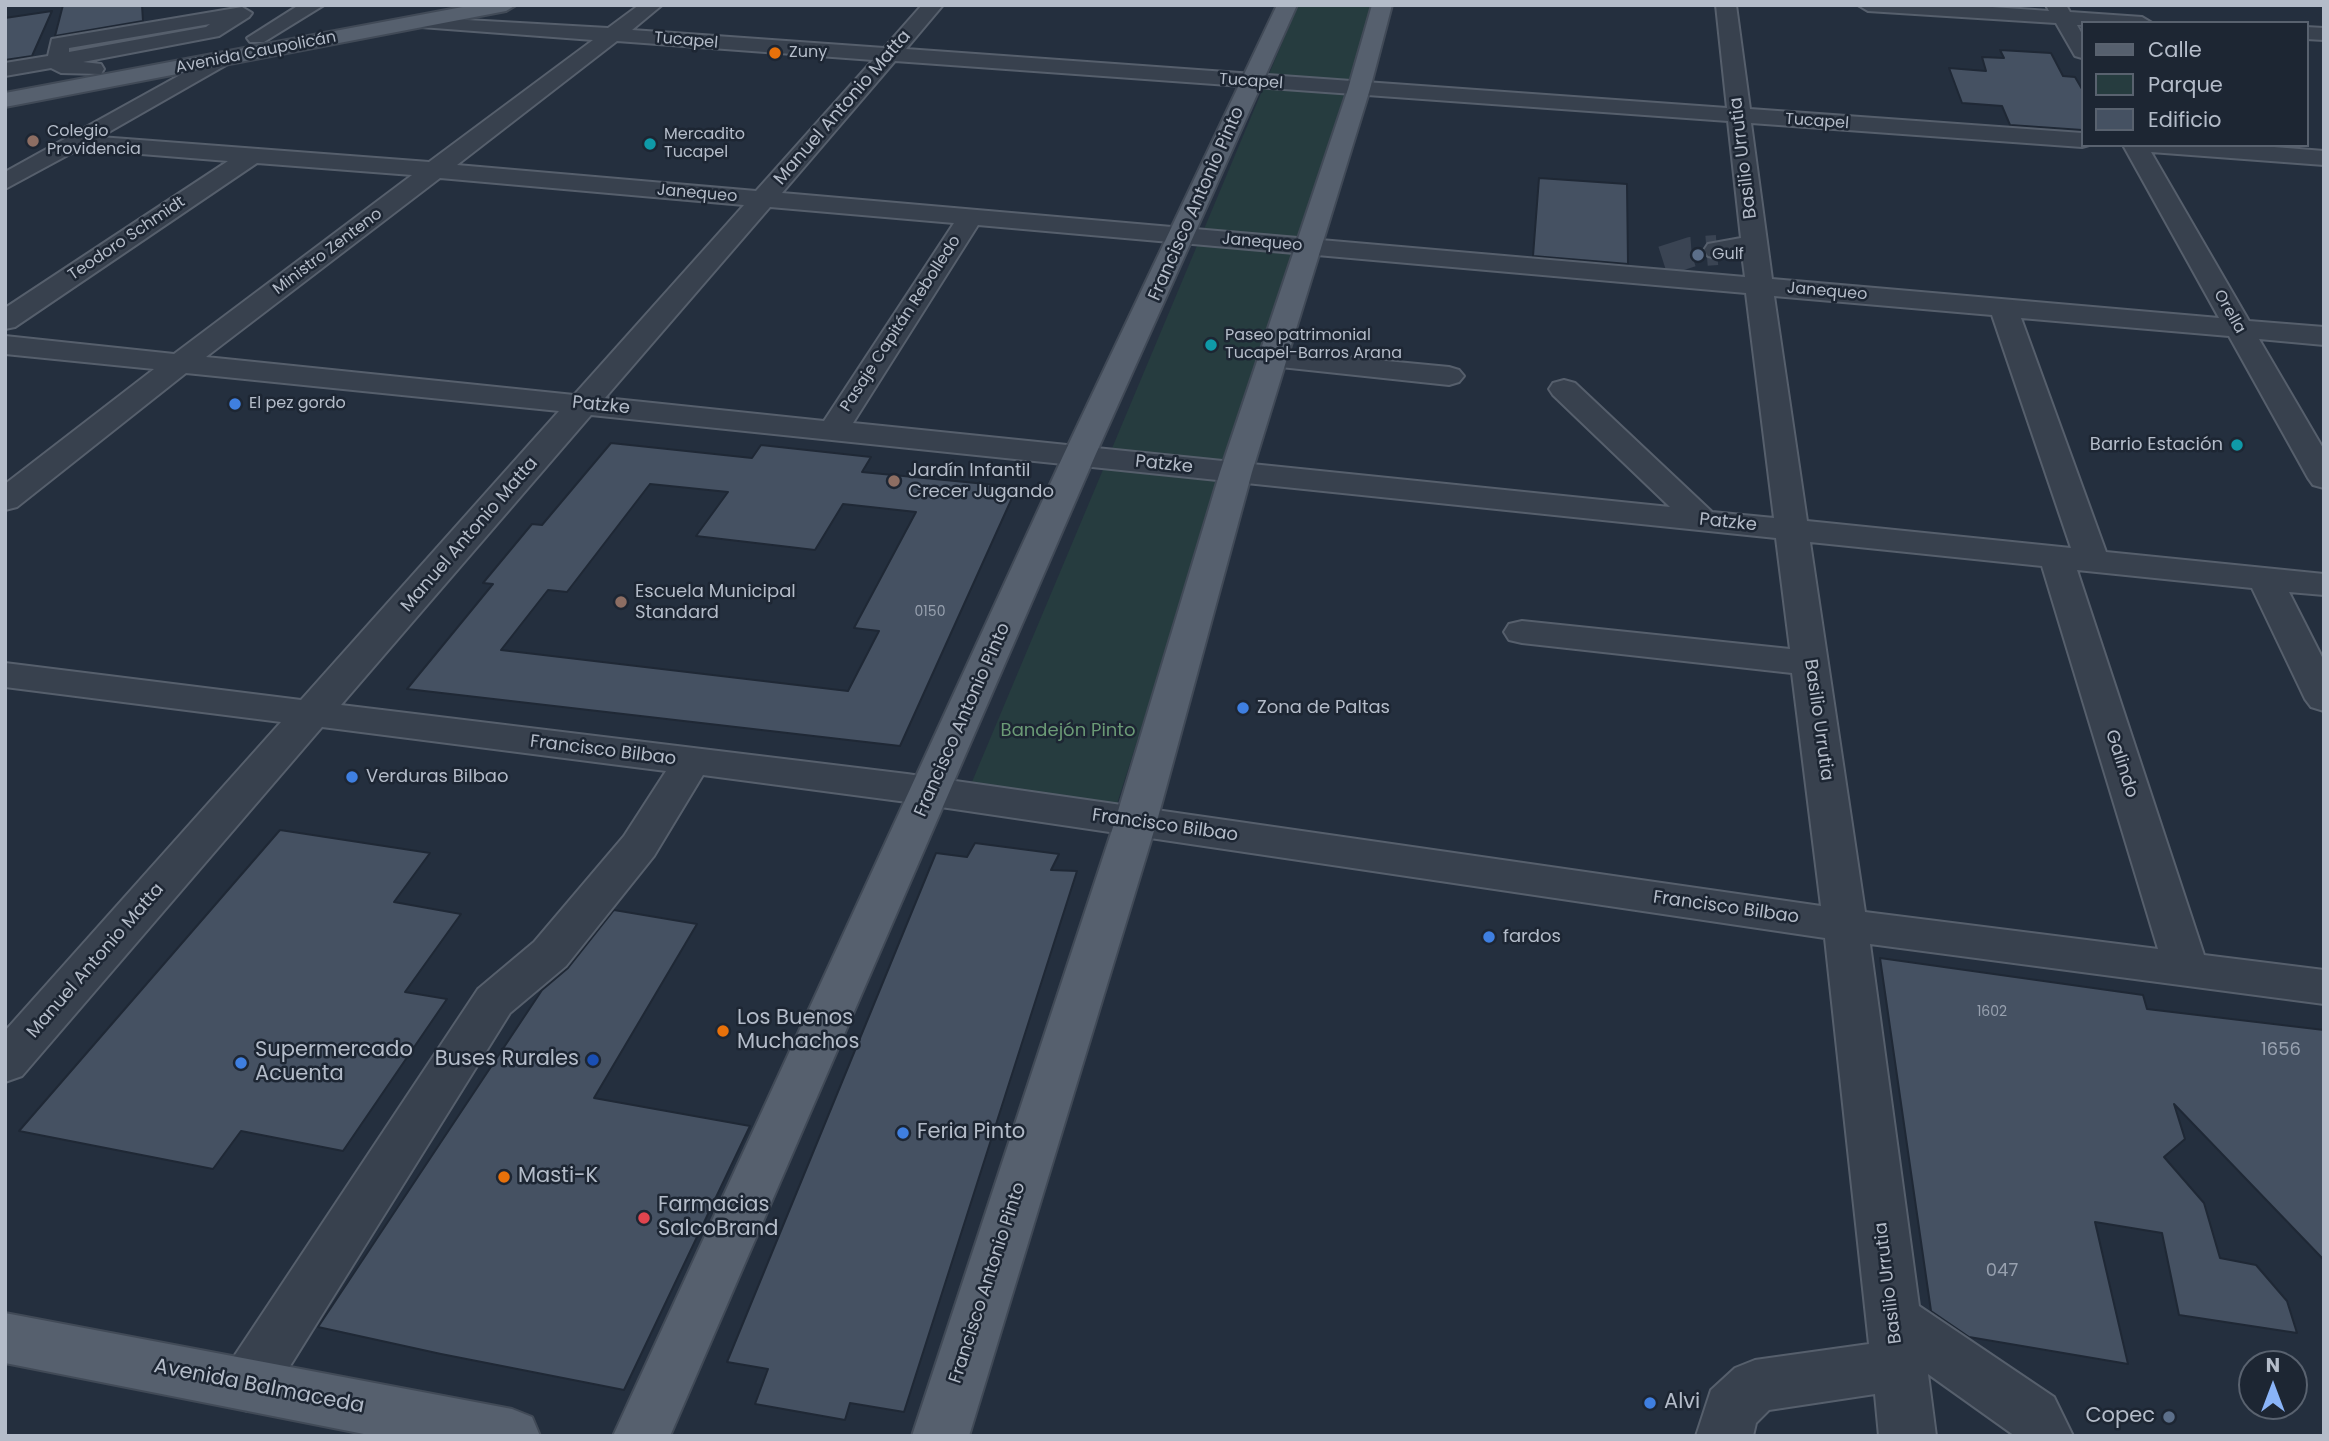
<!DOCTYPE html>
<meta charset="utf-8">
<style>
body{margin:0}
#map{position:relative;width:2329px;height:1441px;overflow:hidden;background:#242f3e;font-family:Poppins,sans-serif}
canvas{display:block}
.frame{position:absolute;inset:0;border:7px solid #b4bcc9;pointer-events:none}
.legend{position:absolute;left:2081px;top:21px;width:228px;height:126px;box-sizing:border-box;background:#1d2633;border:2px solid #59626f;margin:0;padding:9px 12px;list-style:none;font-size:21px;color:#b4bcc9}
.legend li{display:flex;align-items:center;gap:14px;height:35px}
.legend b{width:35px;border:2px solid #59626f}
.north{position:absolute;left:2238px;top:1350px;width:70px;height:70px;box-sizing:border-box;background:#1d2633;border:2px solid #59626f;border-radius:50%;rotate:0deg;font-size:19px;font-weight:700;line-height:28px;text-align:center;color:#b4bcc9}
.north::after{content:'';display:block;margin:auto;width:24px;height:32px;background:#8ab4f8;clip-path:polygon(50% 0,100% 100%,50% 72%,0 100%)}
</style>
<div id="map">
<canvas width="2329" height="1441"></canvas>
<div class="frame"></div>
<ul class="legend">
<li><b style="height:9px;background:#56606e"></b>Calle</li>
<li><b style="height:19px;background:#263c3f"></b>Parque</li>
<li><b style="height:19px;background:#455162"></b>Edificio</li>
</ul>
<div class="north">N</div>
</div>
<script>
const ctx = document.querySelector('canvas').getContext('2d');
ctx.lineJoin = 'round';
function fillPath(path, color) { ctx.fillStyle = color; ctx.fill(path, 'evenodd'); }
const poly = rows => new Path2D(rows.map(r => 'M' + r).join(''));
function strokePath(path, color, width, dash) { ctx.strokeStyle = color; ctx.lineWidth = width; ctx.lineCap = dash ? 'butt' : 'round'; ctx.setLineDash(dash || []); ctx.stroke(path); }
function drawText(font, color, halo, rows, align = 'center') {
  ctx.font = font + ' Poppins,sans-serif'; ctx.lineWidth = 5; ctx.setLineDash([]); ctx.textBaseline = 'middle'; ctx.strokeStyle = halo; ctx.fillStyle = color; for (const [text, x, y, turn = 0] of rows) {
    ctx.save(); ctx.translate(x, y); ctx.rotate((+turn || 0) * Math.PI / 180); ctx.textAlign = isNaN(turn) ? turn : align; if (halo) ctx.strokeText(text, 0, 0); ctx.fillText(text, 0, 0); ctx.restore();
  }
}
fillPath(poly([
 [1298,5,1373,5,1115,810,969,789]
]), '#263c3f');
const building = poly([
 [63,5,142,5,143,21,55,36,63,5],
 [52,11,32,56,5,60,5,18,52,11],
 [2000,50,2051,53,2063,76,2075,77,2082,89,2082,130,2010,125,2002,106,1962,103,1949,68,1986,71,1982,57,2004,58,2000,50],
 [1539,178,1627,184,1628,264,1533,256,1539,178],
 [611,443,752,458,761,445,871,457,862,472,1017,487,900,746,407,689,493,584,483,583,532,524,542,525,611,443],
 [650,484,728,492,696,536,815,550,843,504,916,512,854,628,879,631,848,691,501,650,548,590,567,592,650,484],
 [280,830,430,853,394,902,461,914,405,992,447,999,343,1151,241,1131,213,1169,19,1131,280,830],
 [975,843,1059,854,1051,870,1077,871,904,1412,850,1403,845,1420,755,1404,768,1369,727,1362,936,853,967,857,975,843],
 [614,910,697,924,594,1098,750,1126,624,1390,441,1354,318,1327,542,990,568,968,614,910],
 [1880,958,2143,995,2147,1009,2324,1030,2324,1260,2174,1104,2185,1139,2164,1157,2204,1203,2220,1258,2256,1265,2287,1301,2297,1333,2179,1315,2162,1233,2095,1222,2128,1364,1969,1337,1931,1311,1880,958]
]);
fillPath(building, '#455162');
strokePath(building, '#1f2835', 2);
strokePath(poly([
 [1663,261,1691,252,1717,250]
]), '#3a4453', 30, [30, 15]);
const minor = poly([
 [299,5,324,5,264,42,250,42,247,38,299,5],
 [639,5,662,5,632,30,884,48,922,5,943,5,906,49,1727,108,1716,5,1736,5,1750,109,2082,133,2082,145,2089,145,2082,147,1751,123,1772,279,2219,318,2123,145,2249,145,2324,151,2324,165,2151,152,2249,321,2324,327,2324,345,2259,339,2324,450,2324,488,2313,485,2308,478,2229,336,2021,318,2106,552,2324,574,2324,595,2289,592,2324,661,2324,711,2311,707,2305,699,2252,588,2077,570,2204,955,2324,970,2324,1004,1870,944,1919,1306,2054,1397,2073,1436,2015,1436,1928,1374,1936,1436,1879,1436,1875,1394,1769,1410,1756,1423,1753,1436,1696,1436,1711,1390,1735,1368,1755,1360,1869,1344,1825,938,907,802,703,775,654,856,566,966,510,1013,267,1403,247,1411,227,1403,219,1385,227,1367,478,989,534,942,624,836,666,771,322,727,22,1076,5,1082,5,1031,281,722,5,687,5,663,301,700,559,411,186,373,17,507,5,510,5,484,154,369,5,354,5,336,174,354,412,175,257,163,15,327,5,329,5,308,228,161,79,149,5,189,5,172,218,54,226,55,229,60,226,65,100,137,429,162,593,40,421,27,414,25,411,21,414,17,608,28,639,5],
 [617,41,873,60,756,191,457,165,617,41],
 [895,61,1728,121,1741,238,1708,244,1704,250,1708,256,1717,258,1742,254,1745,277,782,193,895,61],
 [440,178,744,205,574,395,206,357,440,178],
 [770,207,954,223,824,421,605,398,770,207],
 [978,225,1746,293,1774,518,1712,512,1575,383,1564,380,1553,383,1549,389,1553,395,1670,507,853,423,978,225],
 [1774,296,1992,315,2071,548,1807,521,1774,296],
 [591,415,1776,538,1790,649,1522,621,1509,624,1504,632,1509,640,1522,643,1792,673,1821,906,907,774,341,705,591,415],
 [1810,542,2042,566,2158,949,1865,912,1810,542],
 [1858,5,1964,5,2049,11,2046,5,2066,5,2070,12,2142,17,2152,23,2077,25,2082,34,2082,58,2075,56,2056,23,1868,11,1858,5],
 [242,7,252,13,249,17,219,36,83,62,101,64,104,69,101,74,61,73,51,68,5,76,5,63,48,56,52,39,242,7],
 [210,24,206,27,69,52,69,48,210,24],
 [2306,27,2324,28,2324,40,2306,39,2306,27],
 [1272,350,1449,367,1459,370,1464,376,1459,382,1449,385,1262,365,1257,359,1262,353,1272,350]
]);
const major = poly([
 [473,5,516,5,506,11,5,107,5,93,473,5],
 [1277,5,1297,5,1095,456,670,1436,613,1436,1063,456,1277,5],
 [1372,5,1392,5,1370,89,1252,472,1157,821,969,1436,912,1436,1115,821,1220,472,1348,89,1372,5],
 [5,1313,512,1409,532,1417,540,1436,374,1436,5,1363,5,1313]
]);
strokePath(minor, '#565f6c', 4);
strokePath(major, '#414a57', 4);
fillPath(minor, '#38414e');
fillPath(major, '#56606e');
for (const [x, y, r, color] of [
 [775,53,7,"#e8710a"],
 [33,141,7,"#8d6e63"],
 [650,144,7,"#0f9aa8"],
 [1698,255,7,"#5c6f8a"],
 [1211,345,7,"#0f9aa8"],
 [235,404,7,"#3f7fe0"],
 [2237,445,7,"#0f9aa8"],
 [894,481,7,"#8d6e63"],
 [621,602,7,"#8d6e63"],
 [1243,708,7,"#3f7fe0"],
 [352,777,7,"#3f7fe0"],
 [1489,937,7,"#3f7fe0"],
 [723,1031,7,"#e8710a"],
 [593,1060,7,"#1a4fb4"],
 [241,1063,7,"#3f7fe0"],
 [903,1133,7,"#3f7fe0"],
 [504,1177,7,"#e8710a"],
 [644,1218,7,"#e0444e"],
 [1650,1403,7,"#3f7fe0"],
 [2169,1417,7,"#5c6f8a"]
]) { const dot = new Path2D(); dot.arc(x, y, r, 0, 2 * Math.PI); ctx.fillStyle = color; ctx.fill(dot); strokePath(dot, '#1d2633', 2.5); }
drawText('14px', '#98a1af', null, [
 ["0150",930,612],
 ["1602",1992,1012]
]);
drawText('16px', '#b4bcc9', '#1d2633', [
 ["Tucapel",686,41,5],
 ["Avenida Caupolicán",256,53,-11],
 ["Tucapel",1251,82,4],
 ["Tucapel",1817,122,4],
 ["Janequeo",697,194,5],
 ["Teodoro Schmidt",127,239,-34],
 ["Janequeo",1262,243,5],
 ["Ministro Zenteno",328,252,-37],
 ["Janequeo",1827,292,5],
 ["Orella",2229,312,60],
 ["Pasaje Capitán Rebolledo",901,324,-57]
]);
drawText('16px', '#b4bcc9', '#1d2633', [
 ["Zuny",789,53],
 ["Colegio",47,132],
 ["Providencia",47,150],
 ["Mercadito",664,135],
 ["Tucapel",664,153],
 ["Gulf",1712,255],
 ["Paseo patrimonial",1225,336],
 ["Tucapel-Barros Arana",1225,354],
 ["El pez gordo",249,404]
], 'left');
drawText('18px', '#b4bcc9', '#1d2633', [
 ["Manuel Antonio Matta",843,108,-49],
 ["Basilio Urrutia",1744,158,-97],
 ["Francisco Antonio Pinto",1197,204,-66],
 ["Patzke",601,406,6],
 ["Patzke",1164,465,6],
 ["Patzke",1728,523,6],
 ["Manuel Antonio Matta",470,535,-49],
 ["Francisco Antonio Pinto",963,720,-66],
 ["Basilio Urrutia",1818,720,82],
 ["Francisco Bilbao",603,751,7],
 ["Galindo",2121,764,72],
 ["Francisco Bilbao",1165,826,8],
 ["Francisco Bilbao",1726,908,8],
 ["Manuel Antonio Matta",96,961,-49],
 ["Francisco Antonio Pinto",988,1283,-72],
 ["Basilio Urrutia",1889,1283,-97]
]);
drawText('18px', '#b4bcc9', '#1d2633', [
 ["Barrio Estación",2223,445,"right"],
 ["Jardín Infantil",908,471],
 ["Crecer Jugando",908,492],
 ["Escuela Municipal",635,592],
 ["Standard",635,613],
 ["Zona de Paltas",1257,708],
 ["Verduras Bilbao",366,777],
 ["fardos",1503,937]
], 'left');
drawText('18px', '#6b9a76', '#1d2633', [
 ["Bandejón Pinto",1068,731]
]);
drawText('18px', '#98a1af', null, [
 ["1656",2281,1050],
 ["047",2002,1271]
]);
drawText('21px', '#b4bcc9', '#1d2633', [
 ["Los Buenos",737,1019],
 ["Muchachos",737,1043],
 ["Supermercado",255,1051],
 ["Acuenta",255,1075],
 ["Buses Rurales",579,1060,"right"],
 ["Feria Pinto",917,1133],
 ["Masti-K",518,1177],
 ["Farmacias",658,1206],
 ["SalcoBrand",658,1230],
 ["Alvi",1664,1403],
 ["Copec",2155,1417,"right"]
], 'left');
drawText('21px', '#b4bcc9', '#1d2633', [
 ["Avenida Balmaceda",259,1387,11]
]);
</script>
